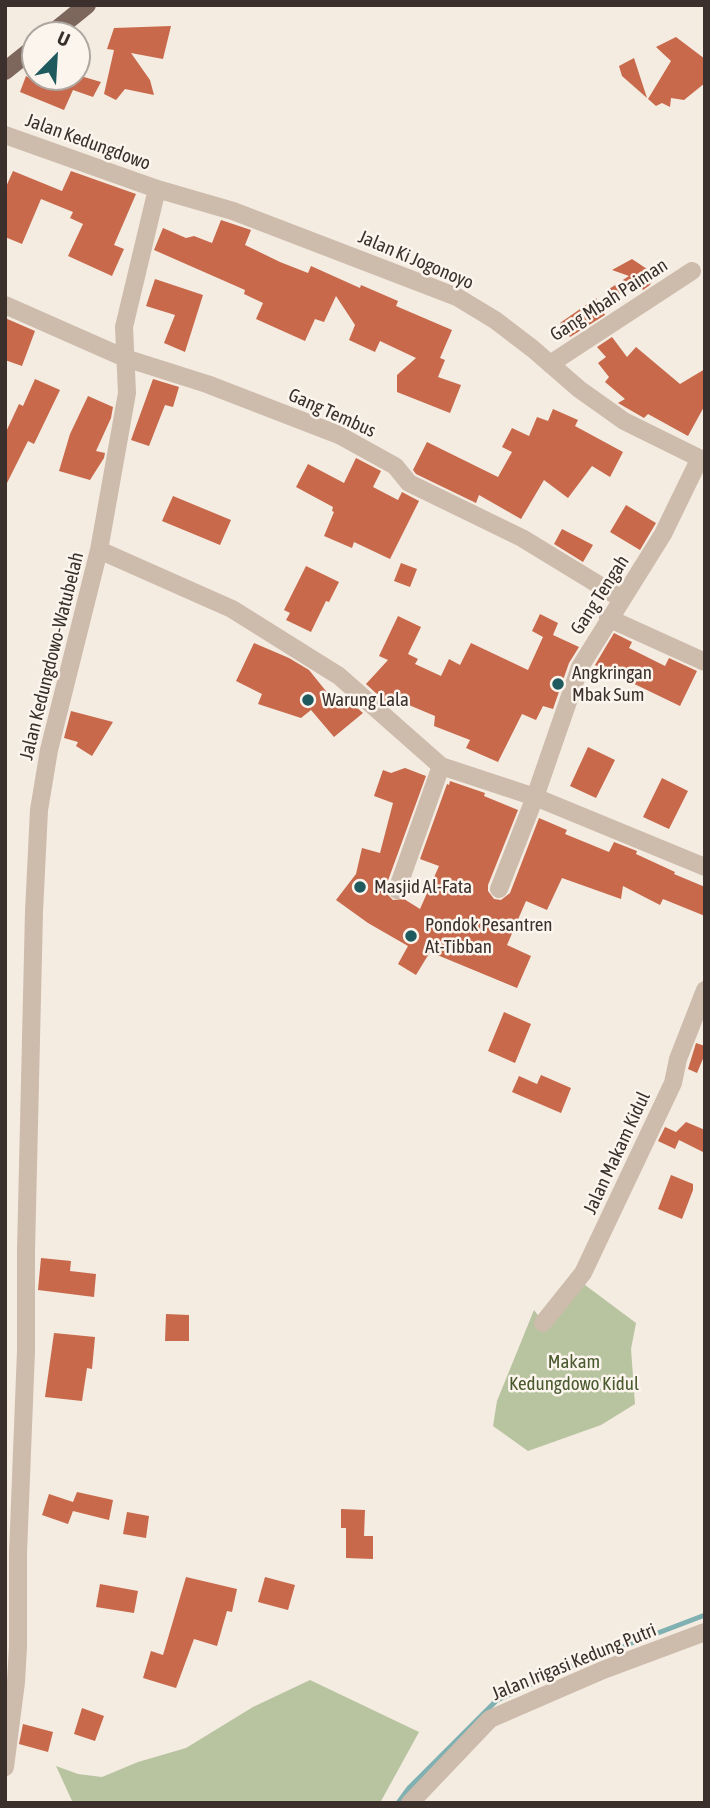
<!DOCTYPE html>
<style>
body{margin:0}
#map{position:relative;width:710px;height:1808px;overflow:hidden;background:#f4ebe1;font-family:"Asap Condensed",sans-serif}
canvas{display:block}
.frame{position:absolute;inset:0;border:7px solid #3b302b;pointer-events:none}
.north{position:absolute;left:21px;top:21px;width:70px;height:70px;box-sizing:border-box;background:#fbf5ee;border:2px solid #aea6a0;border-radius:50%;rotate:24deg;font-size:19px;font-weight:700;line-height:28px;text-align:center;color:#3b302b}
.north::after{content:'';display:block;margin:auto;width:24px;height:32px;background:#1f5a5e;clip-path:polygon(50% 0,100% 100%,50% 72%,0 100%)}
</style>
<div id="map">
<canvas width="710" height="1808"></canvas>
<div class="frame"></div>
<div class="north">U</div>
</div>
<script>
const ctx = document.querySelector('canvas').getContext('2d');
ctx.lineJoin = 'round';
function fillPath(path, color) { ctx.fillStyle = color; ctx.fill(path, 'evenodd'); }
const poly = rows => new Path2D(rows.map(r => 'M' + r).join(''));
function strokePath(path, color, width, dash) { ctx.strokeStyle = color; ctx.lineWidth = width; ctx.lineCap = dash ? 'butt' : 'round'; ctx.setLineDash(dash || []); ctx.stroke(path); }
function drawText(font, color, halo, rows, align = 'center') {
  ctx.font = font + ' "Asap Condensed",sans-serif'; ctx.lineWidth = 5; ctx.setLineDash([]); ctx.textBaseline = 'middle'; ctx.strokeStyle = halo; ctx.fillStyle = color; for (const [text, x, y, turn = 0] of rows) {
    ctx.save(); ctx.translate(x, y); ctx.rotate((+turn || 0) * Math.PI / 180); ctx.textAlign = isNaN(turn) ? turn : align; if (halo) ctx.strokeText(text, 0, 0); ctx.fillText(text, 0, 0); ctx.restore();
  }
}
fillPath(poly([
 [581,1282,636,1323,631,1349,635,1404,601,1425,528,1451,493,1426,497,1401,534,1310,543,1322],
 [310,1680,419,1732,380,1803,73,1803,56,1766,78,1774,102,1777,138,1762,186,1748,253,1707]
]), '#b8c4a0');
strokePath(poly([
 [398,1803,409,1788,497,1700,574,1665,705,1615]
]), '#7fb0b2', 5);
fillPath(poly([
 [171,26,163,59,131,53,150,80,154,95,125,89,116,100,104,94,114,50,107,49,114,28],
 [676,37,705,59,705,83,684,100,671,98,670,107,662,103,656,106,648,99,671,61,656,47],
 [634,58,647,98,622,76,619,66],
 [26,76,37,82,40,77,84,77,101,82,93,97,73,90,64,110,20,92],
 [13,171,62,191,71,171,136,194,114,245,124,249,112,276,68,256,83,224,70,218,73,212,41,199,22,244,5,237,5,189],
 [221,220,251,230,245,245,280,262,308,273,311,266,360,288,361,285,398,301,396,306,452,330,440,358,445,360,438,377,461,385,450,413,397,392,397,375,416,358,380,341,375,352,349,340,355,325,336,296,324,322,315,319,305,341,256,319,263,303,244,294,245,290,154,250,163,228,186,238,194,236,212,243],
 [632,259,653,273,650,285,643,290,639,285,610,299,606,291,629,276,612,270],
 [155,279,203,295,185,352,164,343,175,315,146,306],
 [596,298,605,315,570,337,560,323],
 [5,318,35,331,22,366,5,360],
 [612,337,627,357,636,347,680,384,705,369,705,405,688,436,648,414,644,418,618,403,625,399,605,382,609,377,598,363,606,357,597,347],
 [35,379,60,390,34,444,28,441,5,487,5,434,19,404,23,406],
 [153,379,179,387,173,407,165,405,149,446,131,440],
 [88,396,113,407,111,418,96,451,105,453,104,458,90,480,59,471,70,434],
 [553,409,578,420,575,426,623,452,610,477,592,466,568,498,544,480,521,519,479,495,476,503,416,474,413,470,427,442,498,477,512,452,502,447,512,428,529,436,537,417,548,421],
 [356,458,381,471,373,487,398,500,402,492,419,501,390,559,354,542,352,548,324,536,334,512,332,511,333,507,296,487,308,464,344,483],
 [173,496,231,520,220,545,162,521],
 [626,505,656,523,640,550,610,532],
 [562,529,593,545,583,562,554,544],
 [401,563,417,569,410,587,394,581],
 [306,566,339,582,329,602,326,601,311,632,286,620,290,613,284,610],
 [540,614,558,623,553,635,579,647,569,663,553,709,543,706,536,720,522,714,498,762,466,748,470,740,434,726,435,716,397,700,391,707,366,684,388,660,379,656,398,616,421,627,408,654,418,659,415,664,441,676,449,659,460,665,471,643,528,670,543,637,532,631],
 [614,633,632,642,629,648,665,666,669,658,697,671,680,706,595,665],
 [254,643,289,658,309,670,338,706,347,699,363,713,334,737,311,710,301,718,258,704,262,694,236,681],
 [71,711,113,722,92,756,76,746,78,742,64,738],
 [588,747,615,760,596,798,570,786],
 [405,768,426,776,386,886,386,893,393,900,404,899,420,909,439,866,420,859,447,784,449,785,450,781,485,793,484,796,518,810,488,885,488,891,494,899,501,900,510,893,539,818,567,830,565,834,609,852,614,842,637,851,636,854,675,872,674,874,705,887,705,916,663,899,660,905,623,886,621,899,562,878,547,910,526,901,507,945,531,956,517,988,430,952,416,975,398,964,408,946,368,923,336,900,356,874,362,848,380,853,393,803,374,796,383,770,391,773],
 [662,778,688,791,669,829,643,817],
 [504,1012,531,1024,515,1063,488,1051],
 [696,1043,705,1046,705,1054,697,1073,688,1069],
 [541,1075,571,1088,561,1113,512,1092,519,1076,537,1084],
 [686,1122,705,1130,705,1153,679,1140,675,1149,658,1141,665,1127,676,1132],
 [671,1175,693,1184,693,1190,682,1219,658,1209],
 [41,1258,71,1261,70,1271,96,1274,94,1297,38,1290],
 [166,1314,189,1315,189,1341,165,1341],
 [54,1333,95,1337,92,1369,87,1368,82,1401,45,1397],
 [77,1492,113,1500,109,1520,73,1511,68,1524,42,1515,49,1494,73,1502],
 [341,1509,365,1510,364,1536,373,1536,373,1559,346,1558,346,1528,341,1528],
 [127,1512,149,1516,146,1538,123,1534],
 [186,1577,237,1589,232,1612,227,1611,217,1646,194,1639,176,1688,143,1678,151,1651,163,1655],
 [265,1577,295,1585,288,1610,258,1602],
 [100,1584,138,1591,134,1613,96,1607],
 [82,1708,104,1716,95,1741,74,1734],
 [23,1724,53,1732,48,1752,19,1744]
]), '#c8694b');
strokePath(poly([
 [5,135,157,189,233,211,457,297,495,320,533,349,579,389,624,421,705,461],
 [5,305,125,358,207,384,339,435,395,466,409,483,522,538,622,599],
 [550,364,692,271],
 [99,550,232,609,339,676,441,766,535,797,705,867],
 [608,618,705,662],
 [499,889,535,797,580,667,663,534,699,460],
 [397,890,441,766],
 [543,1323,583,1273,673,1083,678,1059,705,990],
 [5,1767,16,1682,18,1647,18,1553,26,1351,26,1251,34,912,39,810,49,750,99,550,127,393,124,327,157,189],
 [410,1803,490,1719,603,1670,705,1632]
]), '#cdbbac', 18);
strokePath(poly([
 [50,35,87,5],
 [5,71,35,47]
]), '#7d675c', 18);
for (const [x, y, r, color] of [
 [558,684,7,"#1f5a5e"],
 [308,700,7,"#1f5a5e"],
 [360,887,7,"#1f5a5e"],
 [411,936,7,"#1f5a5e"]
]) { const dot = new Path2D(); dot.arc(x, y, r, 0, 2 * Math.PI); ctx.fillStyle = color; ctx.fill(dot); strokePath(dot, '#fbf5ee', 2.5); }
drawText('19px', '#3b302b', '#fbf5ee', [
 ["Jalan Kedungdowo",88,142,20],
 ["Jalan Ki Jogonoyo",416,260,23],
 ["Gang Mbah Paiman",609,300,-33],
 ["Gang Tembus",332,413,24],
 ["Gang Tengah",600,595,-57],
 ["Jalan Kedungdowo-Watubelah",52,656,-76],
 ["Jalan Makam Kidul",617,1153,-65],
 ["Jalan Irigasi Kedung Putri",574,1662,-22]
]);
drawText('19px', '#3b302b', '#fbf5ee', [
 ["Angkringan",572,673],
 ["Mbak Sum",572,695],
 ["Warung Lala",322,700],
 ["Masjid Al-Fata",374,887],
 ["Pondok Pesantren",425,925],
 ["At-Tibban",425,947]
], 'left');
drawText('19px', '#4a5a2e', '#fbf5ee', [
 ["Makam",574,1362],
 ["Kedungdowo Kidul",574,1384]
]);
</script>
